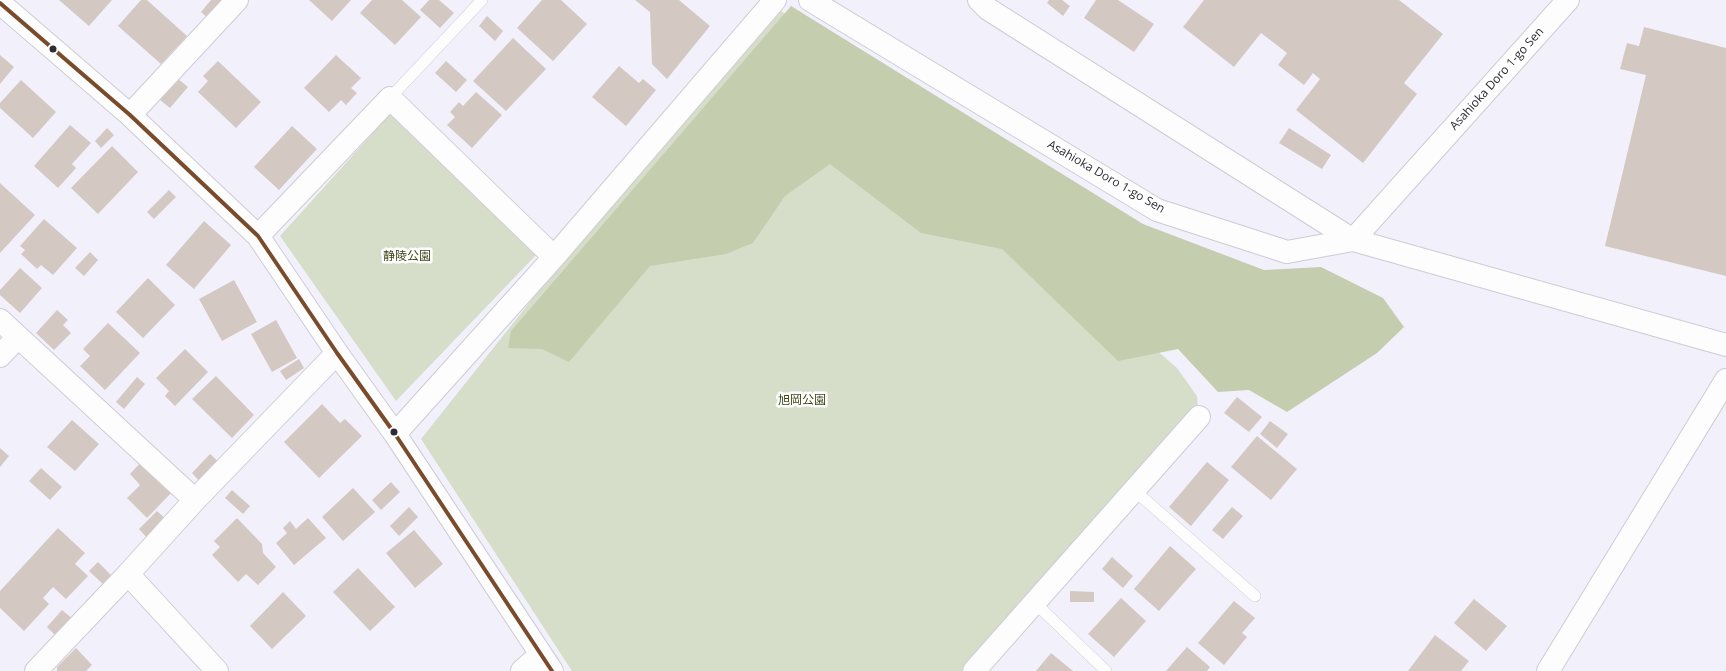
<!DOCTYPE html>
<meta charset="utf-8">
<style>
body{margin:0}
canvas{display:block;background:#f2f0fb}
</style>
<canvas width="1726" height="671"></canvas>
<script>
const ctx = document.querySelector('canvas').getContext('2d');
ctx.lineJoin = 'round';
function fillPath(path, color) { ctx.fillStyle = color; ctx.fill(path, 'evenodd'); }
const poly = rows => new Path2D(rows.map(r => 'M' + r).join(''));
function strokePath(path, color, width, dash) { ctx.strokeStyle = color; ctx.lineWidth = width; ctx.lineCap = dash ? 'butt' : 'round'; ctx.setLineDash(dash || []); ctx.stroke(path); }
function drawText(font, color, halo, rows, align = 'center') {
  ctx.font = font + ' "Open Sans","Noto Sans JP",sans-serif'; ctx.lineWidth = 5; ctx.setLineDash([]); ctx.textBaseline = 'middle'; ctx.strokeStyle = halo; ctx.fillStyle = color; for (const [text, x, y, turn = 0] of rows) {
    ctx.save(); ctx.translate(x, y); ctx.rotate((+turn || 0) * Math.PI / 180); ctx.textAlign = isNaN(turn) ? turn : align; if (halo) ctx.strokeText(text, 0, 0); ctx.fillText(text, 0, 0); ctx.restore();
  }
}
fillPath(poly([
 [781,11,862,62,880,110,1177,368,1197,396,1199,425,979,671,572,671,421,439,561,263],
 [390,114,537,254,396,401,280,236]
]), '#d6deca');
fillPath(poly([
 [791,6,1143,224,1264,270,1321,267,1383,298,1404,327,1377,353,1287,412,1249,390,1218,392,1178,349,1118,361,1002,249,921,233,830,164,785,196,753,243,726,254,650,266,569,362,542,349,508,348,511,331]
]), '#c4ceae');
fillPath(poly([
 [59,0,112,0,89,26],
 [141,0,147,0,187,36,161,64,118,26],
 [211,0,227,0,210,20,201,12],
 [309,0,351,0,332,21],
 [372,0,402,0,421,17,395,45,360,13],
 [429,0,439,0,454,13,440,28,420,10],
 [542,0,561,0,587,24,553,61,517,28],
 [635,0,679,0,710,26,667,79,652,64,650,12],
 [1049,0,1062,0,1070,6,1063,16,1047,3],
 [1096,0,1118,0,1154,24,1134,52,1084,18],
 [1204,0,1399,0,1443,34,1404,83,1417,94,1363,163,1296,110,1320,79,1313,73,1304,85,1278,65,1287,53,1261,33,1234,67,1183,27],
 [487,16,503,31,495,41,479,26],
 [1644,27,1726,48,1726,276,1605,246,1646,75,1620,69,1627,43,1639,46],
 [513,38,546,69,506,111,473,81],
 [0,55,14,67,0,84],
 [336,55,361,78,351,88,357,93,346,105,341,100,329,112,304,88],
 [218,61,261,102,236,128,198,92,208,81,203,76],
 [446,61,467,80,456,92,435,73],
 [619,66,639,83,643,79,656,90,626,126,592,97],
 [178,79,188,87,170,108,160,100],
 [21,80,56,112,33,138,0,108,0,103],
 [476,92,502,115,472,148,447,125,455,117,450,112,459,102,463,106],
 [70,125,91,143,72,164,76,168,58,188,34,166],
 [292,126,317,149,279,190,254,167],
 [107,128,114,135,101,148,95,141],
 [1289,128,1331,155,1322,169,1279,143],
 [112,146,138,172,98,214,71,188],
 [0,183,35,215,0,253],
 [169,190,176,197,154,219,147,212],
 [44,219,77,248,53,275,41,265,37,269,21,254,25,250,20,246],
 [204,221,231,245,194,289,166,265],
 [90,252,98,260,84,276,75,268],
 [20,268,42,288,20,313,0,295,0,290],
 [148,278,175,305,143,338,116,312],
 [234,280,257,322,222,341,199,299],
 [57,310,68,320,63,325,71,333,54,350,36,333],
 [276,320,297,358,272,372,251,334],
 [108,323,140,353,105,390,80,366,90,356,83,349],
 [185,349,208,372,175,406,165,396,169,391,156,378],
 [299,359,304,368,286,380,280,371],
 [216,376,254,415,232,438,192,399],
 [137,377,145,384,124,409,116,402],
 [1237,397,1262,417,1249,432,1224,413],
 [322,404,340,423,345,419,362,436,319,478,284,442],
 [72,420,99,444,75,471,47,447],
 [1270,421,1288,434,1277,448,1260,434],
 [1257,436,1297,469,1271,500,1231,467],
 [0,448,9,456,0,467],
 [210,454,220,463,201,483,192,473],
 [142,461,173,491,147,518,127,498,140,485,130,474],
 [1207,462,1229,480,1191,526,1169,507],
 [41,468,62,487,50,500,29,481],
 [391,482,400,492,381,510,372,500],
 [353,488,375,512,343,541,322,517],
 [232,490,250,506,243,514,225,498],
 [409,507,418,517,399,536,390,526],
 [1232,507,1243,516,1223,539,1212,530],
 [157,511,167,520,148,539,139,529],
 [237,518,262,544,263,553,276,567,258,585,246,574,238,582,212,555,220,547,214,541],
 [308,518,326,538,294,565,276,543,287,533,283,528,290,521,296,529],
 [58,528,85,553,75,564,88,576,66,599,53,587,43,598,49,604,24,631,0,608,0,591],
 [414,530,443,564,415,588,386,553],
 [1170,546,1196,569,1159,611,1134,589],
 [1112,557,1133,576,1123,588,1102,569],
 [98,562,113,577,105,586,89,571],
 [358,568,395,607,370,631,333,592],
 [1070,591,1094,592,1094,602,1070,602],
 [283,592,306,616,272,649,250,626],
 [1121,598,1146,621,1114,657,1088,634],
 [1474,599,1507,626,1486,651,1454,623],
 [1234,601,1255,618,1242,633,1247,637,1224,665,1198,643],
 [62,610,74,620,58,638,47,627],
 [1435,635,1469,661,1461,671,1408,671],
 [1187,647,1210,667,1207,671,1166,671],
 [76,648,92,665,86,671,57,671,57,667],
 [1051,653,1073,671,1036,671]
]), '#d3c9c2');
const lane = poly([
 [390,98,482,0],
 [1135,491,1255,596],
 [1034,602,1106,671]
]);
const street = poly([
 [810,0,1157,210,1287,252,1353,240,1568,0],
 [979,0,988,9,1353,240,1726,345],
 [0,3,130,115,258,236,337,353,395,434,552,671],
 [130,115,237,0],
 [258,236,390,98,554,257],
 [0,320,195,500],
 [0,356,18,337],
 [395,434,554,257,775,0],
 [128,574,217,671],
 [36,671,128,574,195,500,337,353],
 [522,671,541,654],
 [974,671,1199,417],
 [1548,671,1726,380]
]);
strokePath(lane, '#cdccd4', 12);
strokePath(street, '#cdccd4', 24);
strokePath(lane, '#fdfdfe', 11);
strokePath(street, '#fdfdfe', 22);
strokePath(poly([
 [0,3,130,115,258,236,337,353,395,434,552,671]
]), '#7a4b2a', 4);
for (const [x, y, r, color] of [
 [53,49,4.5,"#2d2c33"],
 [394,432,4.5,"#2d2c33"]
]) { const dot = new Path2D(); dot.arc(x, y, r, 0, 2 * Math.PI); ctx.fillStyle = color; ctx.fill(dot); strokePath(dot, '#fff', 2); }
drawText('12px', '#2d2c33', '#fff', [
 ["Asahioka Doro 1-go Sen",1497,79,-48],
 ["Asahioka Doro 1-go Sen",1106,177,30]
]);
drawText('12px', '#3a4715', '#fff', [
 ["静陵公園",407,257],
 ["旭岡公園",802,401]
]);
</script>
